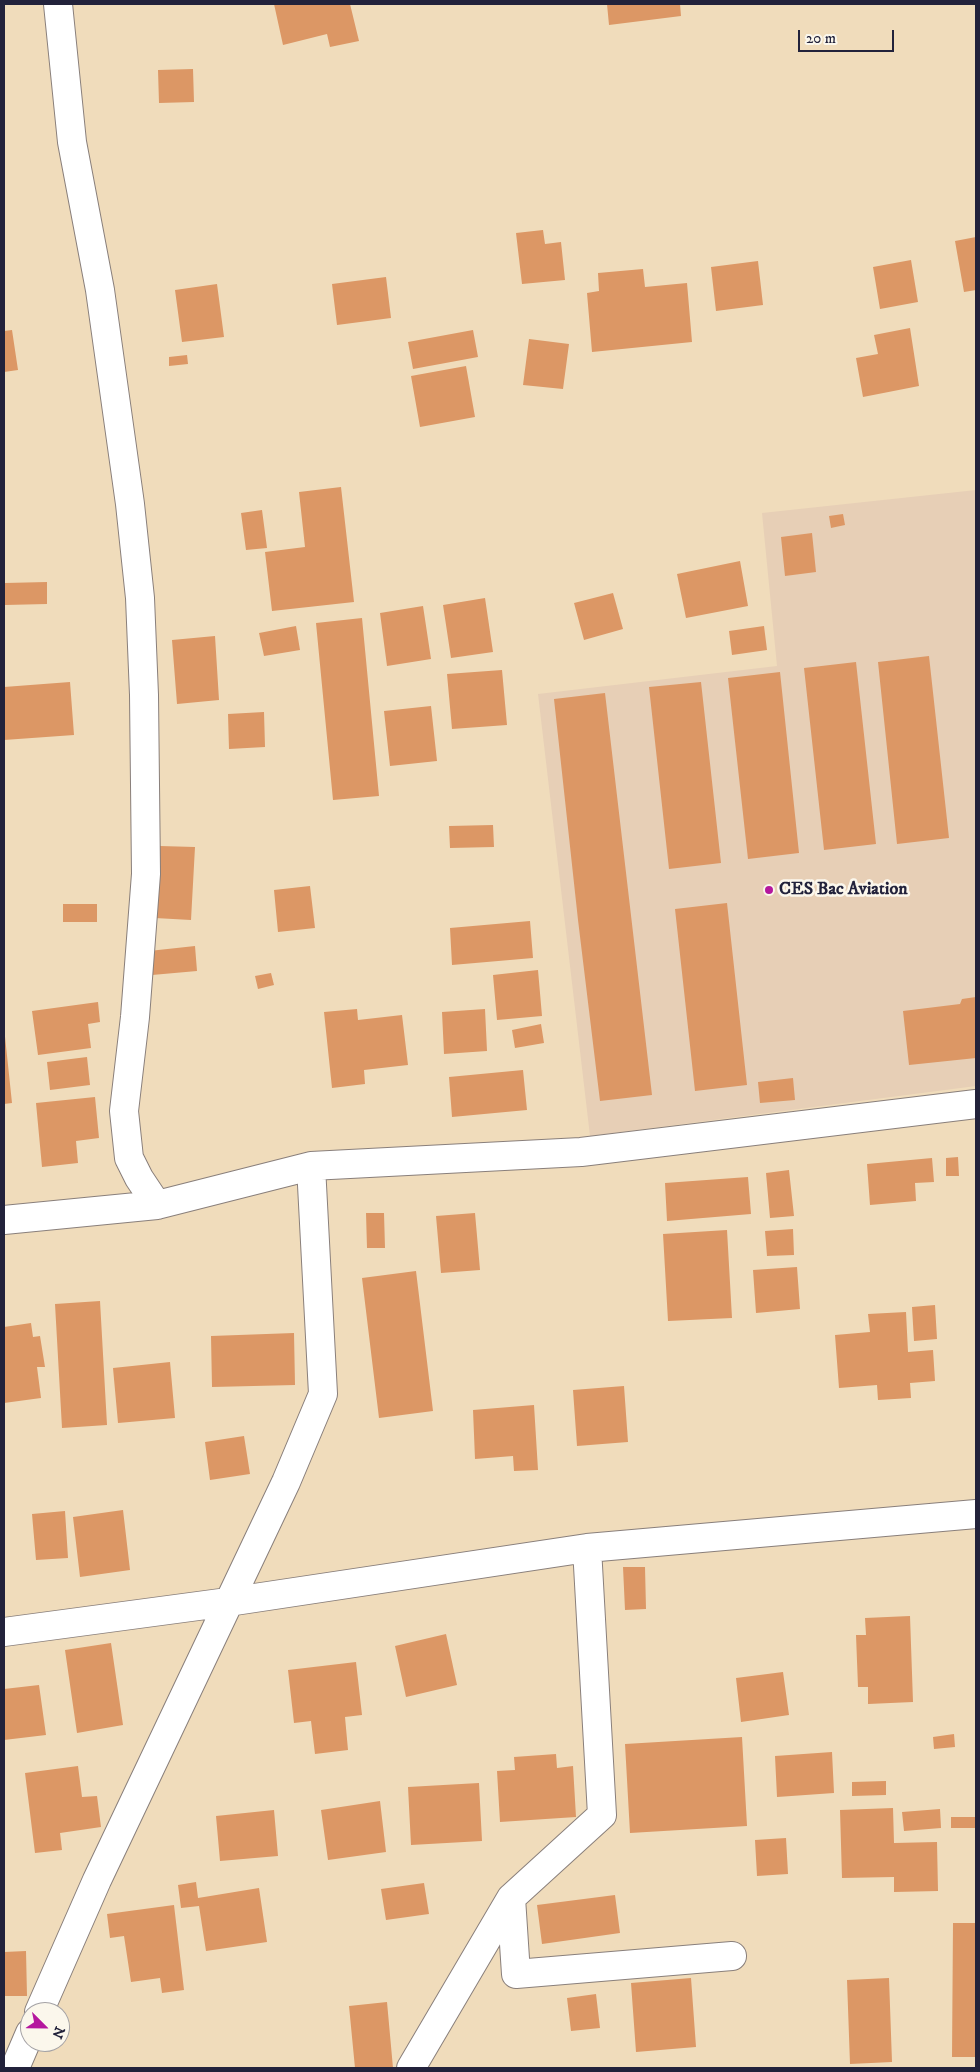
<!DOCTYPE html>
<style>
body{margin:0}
#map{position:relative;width:980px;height:2072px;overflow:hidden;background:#f0dcbb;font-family:"IM FELL DW Pica",serif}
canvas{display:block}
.frame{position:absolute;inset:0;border:5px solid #22223b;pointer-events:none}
.north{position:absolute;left:20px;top:2002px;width:50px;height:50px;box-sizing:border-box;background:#fbf7ec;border:1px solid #a4a2a5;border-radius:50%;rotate:113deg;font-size:14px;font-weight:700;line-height:20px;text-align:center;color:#22223b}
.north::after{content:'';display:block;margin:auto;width:18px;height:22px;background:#b5179e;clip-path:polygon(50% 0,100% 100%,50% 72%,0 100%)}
.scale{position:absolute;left:798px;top:30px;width:96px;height:22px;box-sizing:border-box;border:2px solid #22223b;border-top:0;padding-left:6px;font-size:15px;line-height:18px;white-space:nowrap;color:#22223b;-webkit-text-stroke:4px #fbf7ec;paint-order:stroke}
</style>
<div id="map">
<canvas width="980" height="2072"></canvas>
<div class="frame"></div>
<div class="north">N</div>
<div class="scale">20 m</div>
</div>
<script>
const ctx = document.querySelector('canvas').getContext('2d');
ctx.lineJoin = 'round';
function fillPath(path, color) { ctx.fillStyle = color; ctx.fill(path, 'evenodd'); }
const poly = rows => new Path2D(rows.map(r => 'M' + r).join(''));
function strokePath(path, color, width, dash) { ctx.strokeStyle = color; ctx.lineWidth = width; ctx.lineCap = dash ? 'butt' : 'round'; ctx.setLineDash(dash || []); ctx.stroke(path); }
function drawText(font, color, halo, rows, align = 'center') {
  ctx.font = font + ' "IM FELL DW Pica",serif'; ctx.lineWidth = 5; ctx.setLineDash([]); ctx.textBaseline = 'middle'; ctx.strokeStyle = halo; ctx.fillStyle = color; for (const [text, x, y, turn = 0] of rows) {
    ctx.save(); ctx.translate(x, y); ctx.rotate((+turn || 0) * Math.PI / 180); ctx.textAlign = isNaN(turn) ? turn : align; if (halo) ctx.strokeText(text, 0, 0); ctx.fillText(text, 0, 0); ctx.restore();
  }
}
fillPath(poly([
 [976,490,976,1086,590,1136,538,694,777,666,762,513]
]), '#e7cfb6');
fillPath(poly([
 [274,4,350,4,359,41,330,47,327,34,283,45],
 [607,4,680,4,681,16,609,25],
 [193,69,194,102,159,103,158,70],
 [543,230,545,244,561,242,565,280,522,284,516,233],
 [976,237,976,290,964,292,955,241],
 [911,260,918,302,880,309,873,267],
 [758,261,763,305,716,311,711,267],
 [643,269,645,287,687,283,692,342,592,352,587,293,599,291,598,273],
 [386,277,391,318,337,325,332,284],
 [217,284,224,337,182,342,175,290],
 [910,328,919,386,863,397,856,358,878,354,874,335],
 [12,330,18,370,4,372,4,331],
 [473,330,478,357,413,369,408,342],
 [529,339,569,344,563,389,523,385],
 [187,355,188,364,169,366,169,357],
 [466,366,475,417,420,427,411,376],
 [341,487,354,602,272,611,265,552,305,547,299,492],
 [262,510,267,548,246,550,241,513],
 [843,514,845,525,831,528,829,516],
 [812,533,816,572,785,576,781,537],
 [740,561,748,606,686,618,677,574],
 [47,582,47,604,5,605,5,583],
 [613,593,623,629,584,640,574,603],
 [485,598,493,652,451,658,443,605],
 [423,606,431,659,387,666,380,613],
 [362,618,379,796,333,800,316,623],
 [296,626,300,650,264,656,259,633],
 [764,626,767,650,732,655,729,631],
 [215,636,219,700,177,704,172,640],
 [929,656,949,838,897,844,878,662],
 [856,662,876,844,824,850,804,668],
 [502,670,507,725,452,729,447,674],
 [780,672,799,853,748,859,728,678],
 [70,682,74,735,4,740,4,687],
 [701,682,721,863,669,869,649,687],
 [605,693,652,1095,600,1101,578,920,554,699],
 [431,706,437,761,390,766,384,711],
 [264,712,265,747,229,749,228,714],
 [493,825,494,847,450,848,449,826],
 [160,846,195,847,191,920,155,918],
 [310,886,315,928,278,932,274,890],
 [727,903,747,1085,695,1091,675,909],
 [63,904,97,904,97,922,63,922],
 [530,921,533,958,452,965,450,928],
 [195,946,197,971,152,975,149,951],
 [538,970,542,1016,497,1020,493,975],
 [271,973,274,985,258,989,255,976],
 [976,997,976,1058,909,1065,903,1011,960,1004,962,999],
 [98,1002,100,1022,88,1024,91,1048,38,1055,32,1011],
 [357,1009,358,1020,402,1015,408,1065,364,1070,365,1084,332,1088,324,1012],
 [485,1009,487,1051,444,1054,442,1012],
 [541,1024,544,1043,515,1048,512,1030],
 [4,1027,12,1103,4,1104],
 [87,1057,90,1085,50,1090,47,1062],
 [523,1070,527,1110,452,1117,449,1077],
 [793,1078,795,1100,760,1103,758,1082],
 [95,1097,99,1138,76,1141,78,1163,42,1167,36,1103],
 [958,1157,959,1176,946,1176,946,1158],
 [932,1158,934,1182,915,1183,916,1201,870,1205,867,1164],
 [789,1170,794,1216,770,1218,766,1173],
 [748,1177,751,1214,667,1221,665,1183],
 [366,1213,384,1213,385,1248,367,1248],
 [475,1213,480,1270,441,1273,436,1216],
 [793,1229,794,1255,767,1256,765,1231],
 [727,1230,732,1318,668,1321,663,1234],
 [797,1267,800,1309,756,1313,753,1270],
 [416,1271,433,1411,379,1418,362,1278],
 [100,1301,107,1425,62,1428,55,1304],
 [935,1305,937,1339,914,1341,912,1307],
 [906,1312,908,1352,933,1350,935,1381,910,1383,911,1398,878,1400,877,1385,839,1388,835,1335,870,1332,868,1314],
 [31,1323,33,1337,40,1336,45,1367,37,1367,41,1398,4,1403,4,1327],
 [294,1333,295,1385,212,1387,211,1336],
 [170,1362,175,1418,118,1423,113,1368],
 [624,1386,628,1442,577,1446,573,1390],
 [534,1405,538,1470,514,1471,513,1456,475,1459,473,1410],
 [244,1436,250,1474,210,1480,205,1442],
 [123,1510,130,1570,80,1577,73,1517],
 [65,1511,68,1558,36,1560,32,1514],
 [623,1567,645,1567,646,1609,625,1610],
 [910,1616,913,1702,868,1704,868,1687,858,1687,856,1635,866,1635,865,1618],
 [446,1634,457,1685,406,1697,395,1646],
 [111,1643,123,1725,77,1733,65,1650],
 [356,1662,362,1715,345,1717,348,1750,315,1754,311,1721,294,1723,288,1670],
 [783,1672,789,1715,741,1722,736,1678],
 [39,1685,46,1735,4,1740,4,1689],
 [954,1734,955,1747,934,1749,933,1737],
 [742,1737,747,1826,630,1833,625,1744],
 [832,1752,834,1793,777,1797,775,1756],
 [556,1754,557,1768,573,1766,576,1817,500,1822,497,1771,515,1770,514,1757],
 [78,1766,82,1797,97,1796,101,1827,60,1833,62,1850,35,1853,25,1773],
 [886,1781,886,1795,852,1796,852,1782],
 [479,1783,482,1841,411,1845,408,1787],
 [380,1801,386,1852,328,1860,321,1810],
 [893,1808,894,1843,937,1842,938,1891,894,1892,894,1877,842,1878,840,1810],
 [940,1809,941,1828,904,1831,902,1812],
 [274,1810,278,1856,220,1861,216,1816],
 [951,1817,976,1817,976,1828,951,1828],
 [786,1838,788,1874,757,1876,755,1840],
 [196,1882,198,1898,259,1888,267,1942,206,1951,199,1906,181,1908,178,1885],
 [424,1883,429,1914,386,1920,381,1889],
 [615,1895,620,1933,542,1944,537,1905],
 [174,1905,184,1990,162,1993,160,1978,131,1982,124,1936,110,1938,107,1914],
 [953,1923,976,1923,976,2057,952,2057],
 [26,1951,27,1996,4,1996,4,1952],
 [691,1978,696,2047,636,2052,631,1983],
 [889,1978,892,2062,850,2064,847,1980],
 [596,1994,600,2028,571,2031,567,1998],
 [387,2002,393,2068,355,2068,349,2006]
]), '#dc9765');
const minor = poly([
 [58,4,72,142,100,290,130,504,140,598,144,695,146,874,135,1017,124,1111,129,1158,139,1178,157,1205],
 [4,1220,157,1205,311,1166,581,1152,976,1104],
 [587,1548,602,1815,511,1898,516,1974,732,1956],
 [4,1632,228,1602,587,1548,976,1514],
 [39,2012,97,1880,286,1482,323,1394,311,1166],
 [15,2068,30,2033],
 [411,2068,511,1898]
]);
strokePath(minor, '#897f7b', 30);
strokePath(minor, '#fff', 28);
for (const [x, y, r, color] of [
 [769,890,5,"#b5179e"]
]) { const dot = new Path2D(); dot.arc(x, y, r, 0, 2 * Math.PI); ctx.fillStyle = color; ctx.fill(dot); strokePath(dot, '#fbf7ec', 2); }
drawText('bold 18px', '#22223b', '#fbf7ec', [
 ["CES Bac Aviation",779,890]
], 'left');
</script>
